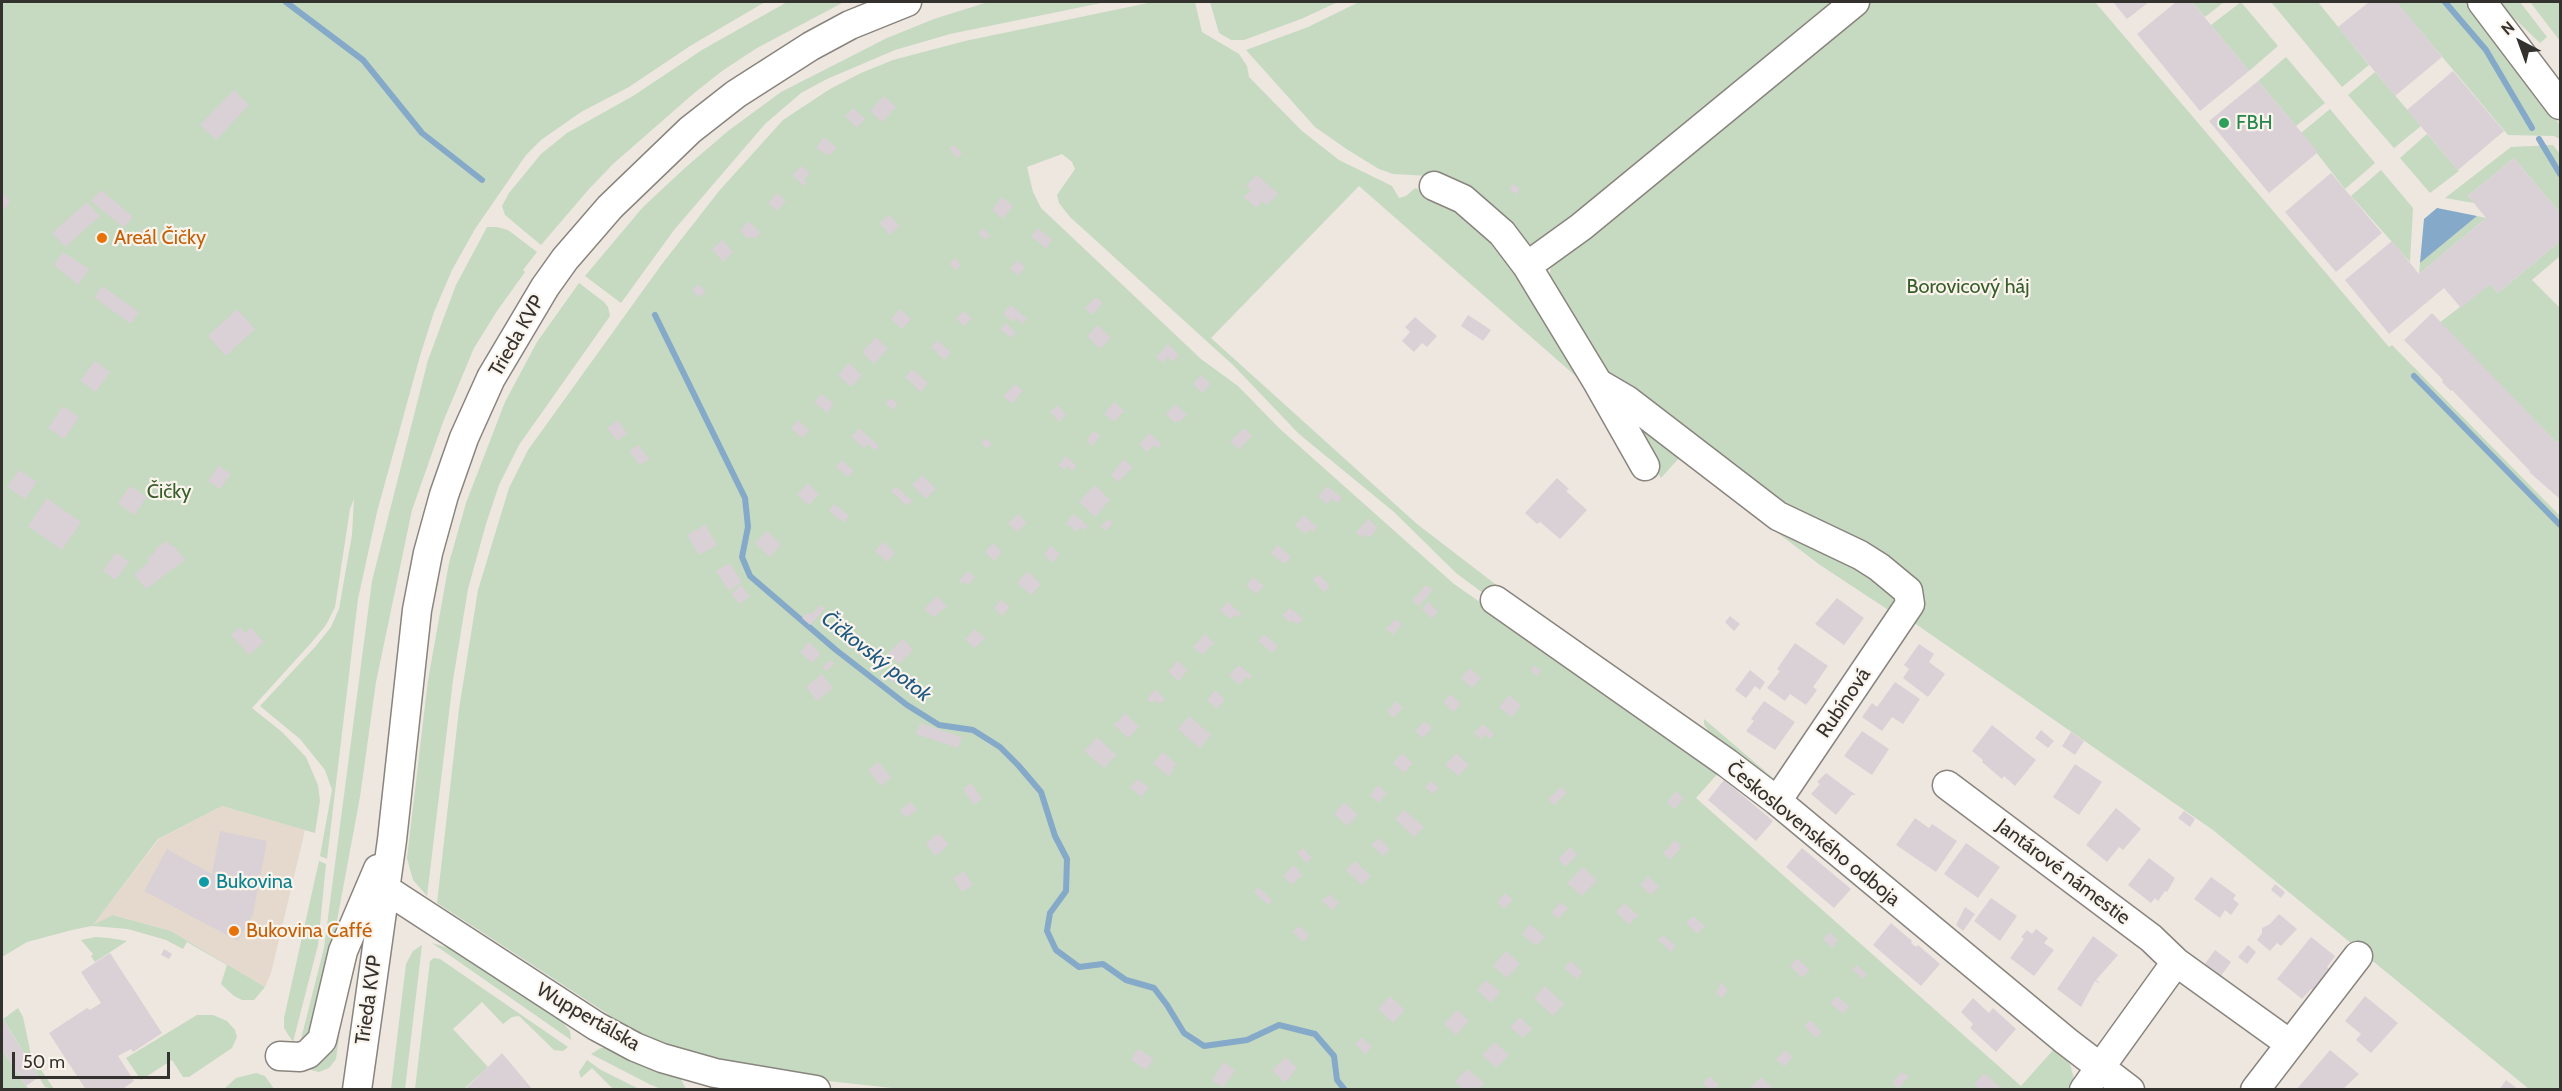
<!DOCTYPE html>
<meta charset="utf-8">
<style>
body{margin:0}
#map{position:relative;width:2562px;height:1091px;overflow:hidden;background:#ede7e0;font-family:Cabin,sans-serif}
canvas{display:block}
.frame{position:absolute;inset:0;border:3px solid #34322f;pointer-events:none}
.north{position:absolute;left:2490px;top:12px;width:60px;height:60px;-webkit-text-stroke:4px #faf4ed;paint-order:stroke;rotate:319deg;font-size:16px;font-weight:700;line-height:24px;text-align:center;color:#34322f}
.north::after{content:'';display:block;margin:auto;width:21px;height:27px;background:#34322f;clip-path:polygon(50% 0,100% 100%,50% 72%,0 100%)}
.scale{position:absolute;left:12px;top:1052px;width:158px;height:27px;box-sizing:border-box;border:3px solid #34322f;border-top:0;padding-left:8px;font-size:18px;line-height:21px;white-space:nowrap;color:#34322f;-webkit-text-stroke:4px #faf4ed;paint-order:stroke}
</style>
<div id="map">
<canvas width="2562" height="1091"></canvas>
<div class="frame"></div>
<div class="north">N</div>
<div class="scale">50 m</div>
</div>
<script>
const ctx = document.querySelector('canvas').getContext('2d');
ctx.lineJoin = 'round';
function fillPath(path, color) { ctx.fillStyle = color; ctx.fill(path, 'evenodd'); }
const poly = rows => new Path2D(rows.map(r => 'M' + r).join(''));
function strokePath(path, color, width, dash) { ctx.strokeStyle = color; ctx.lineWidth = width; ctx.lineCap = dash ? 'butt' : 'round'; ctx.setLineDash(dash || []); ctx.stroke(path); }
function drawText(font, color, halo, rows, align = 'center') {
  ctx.font = font + ' Cabin,sans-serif'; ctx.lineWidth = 4.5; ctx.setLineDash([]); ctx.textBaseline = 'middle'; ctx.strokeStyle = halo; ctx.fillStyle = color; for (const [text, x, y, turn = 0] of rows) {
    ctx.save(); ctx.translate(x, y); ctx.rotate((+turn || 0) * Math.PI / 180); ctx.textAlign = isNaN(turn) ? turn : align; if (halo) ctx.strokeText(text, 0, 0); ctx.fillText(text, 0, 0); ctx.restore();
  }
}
fillPath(poly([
 [222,806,305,830,271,973,265,987,171,931,114,915,92,926,159,839]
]), '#e4d9cc');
fillPath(poly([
 [2,2,765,2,690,46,629,87,581,112,541,140,526,155,475,229,452,270,434,312,420,356,377,512,358,599,327,859,320,856,332,790,325,770,300,739,260,706,315,647,331,627,339,609,352,535,354,499,350,509,335,607,326,625,311,643,252,708,282,732,306,757,318,785,320,801,315,833,222,806,158,839,93,925,113,915,171,931,265,987,254,1000,242,1000,234,996,221,984,227,965,187,942,183,949,166,940,128,929,92,926,72,930,27,942,2,957],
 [787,2,844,2,757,48,722,71,693,94,613,164,589,189,541,245,505,215,502,206,509,193,541,154,567,133,633,96,702,50],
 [988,2,1106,2,950,34,895,50,827,79,801,93,765,124,674,230,621,303,585,276,643,207,686,167,728,131,781,92,887,38,934,19],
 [1153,2,1195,2,1202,32,1239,54,1247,66,1249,77,1302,131,1339,160,1392,186,1399,198,1406,196,1415,188,1444,200,1489,231,1579,379,1359,186,1211,338,1417,524,1503,590,1483,593,1456,573,1394,512,1299,434,1234,366,1070,217,1059,203,1057,195,1075,169,1072,162,1062,154,1027,167,1033,192,1041,208,1201,359,1238,386,1280,429,1454,584,1721,770,1696,798,2021,1086,2054,1049,2070,1064,2074,1079,2074,1090,901,1089,810,1079,762,1073,661,1044,634,1031,437,903,459,709,478,590,509,488,528,450,662,264,719,191,783,120,830,89,861,73,893,60,965,41],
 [1210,2,1338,2,1301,19,1244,40,1231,40,1219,33],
 [1359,2,1841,2,1557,233,1533,246,1429,176,1393,174,1379,169,1348,150,1315,127,1246,50,1308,27],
 [1870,2,2095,2,2389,347,2392,345,2560,516,2560,1089,2529,1089,2213,830,1910,620,1915,610,1610,377,1548,282,1552,262],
 [2192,2,2224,2,2205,17],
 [2241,2,2278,46,2249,71,2211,25],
 [2271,2,2318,2,2369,65,2342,87],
 [2396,2,2467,2,2560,125,2560,139,2554,136,2508,135],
 [2497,2,2520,2,2547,37,2540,43],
 [2530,2,2560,2,2560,41,2547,24],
 [2286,57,2325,103,2296,126,2258,81],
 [2375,72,2421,126,2394,148,2348,95],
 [2330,109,2375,163,2345,189,2301,133],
 [2427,134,2459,171,2430,193,2400,158],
 [2553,145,2560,154,2560,213,2514,158,2468,196,2474,203,2445,198,2511,147],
 [2381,170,2413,208,2410,262,2351,196],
 [2477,216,2486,218,2419,274,2420,263],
 [487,227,497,227,508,230,537,252,523,270,525,272,497,311,474,348,443,422,412,510,376,682,360,797,333,942,314,1032,300,1043,324,948,372,581,428,360,456,285],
 [2560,241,2560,256,2532,280,2560,308,2560,440,2557,443,2439,323,2490,284,2498,293],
 [579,283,604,302,608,307,610,316,519,445,499,485,486,524,468,589,453,680,427,896,413,880,407,858,428,680,449,563,466,503,505,402,537,342],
 [1617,405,1902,592,1893,613,1820,565,1679,458,1661,478],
 [1704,719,1773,778,1784,775,1776,780,1765,777,1709,732,1704,724],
 [319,861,326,864,318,945,293,1042,284,1028,284,1018],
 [96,937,109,938,127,941,95,962,91,956,93,954,81,940],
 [432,943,449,948,560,1019,570,1031,571,1040],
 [422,945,405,1089,391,1089,406,964,413,951],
 [350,957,336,1059,329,1068,319,1072,311,1070,305,1064],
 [434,958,440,959,568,1047,563,1051,554,1050,519,1016,512,1017,503,1024,482,1002,453,1029,488,1067,464,1089,415,1089,430,961],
 [18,1008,23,1017,31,1055,54,1089,45,1087,3,1019],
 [197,1015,213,1015,227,1021,235,1030,237,1037,232,1048,189,1077,183,1077,172,1060,141,1080,126,1058],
 [601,1048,608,1048,676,1075,681,1079,686,1089,661,1089,649,1084,591,1054],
 [2,1049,26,1086,29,1089,2,1089],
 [587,1060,601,1070,639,1089,613,1089,592,1068,581,1078,579,1072],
 [256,1073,265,1076,274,1089,224,1089,236,1078]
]), '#c6d9c1');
fillPath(poly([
 [2437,208,2477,216,2420,263,2424,219]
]), '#85a9c8');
strokePath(poly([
 [286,2,363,60,422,133,482,180],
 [2445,2,2486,50,2532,128],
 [2539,139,2560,174],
 [655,315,745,498,748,527,742,557,750,576,836,650,907,705,939,725,973,730,1000,747,1018,765,1041,792,1055,836,1067,859,1066,891,1050,913,1047,931,1056,950,1079,967,1103,964,1126,980,1154,988,1167,1005,1184,1033,1204,1046,1247,1040,1279,1025,1315,1034,1334,1056,1337,1080,1345,1090],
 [2414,376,2560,525]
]), '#85a9c8', 6);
fillPath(poly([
 [2113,2,2149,2,2127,19],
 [2176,2,2192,2,2249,71,2200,111,2137,34],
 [2369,2,2397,2,2442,57,2395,96,2338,27],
 [2453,71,2504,131,2458,170,2407,110],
 [2258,81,2318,152,2269,193,2209,121],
 [234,90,249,105,216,140,200,125],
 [884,96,896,107,882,122,870,111],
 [853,108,865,119,857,128,845,116],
 [824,137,837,148,830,155,827,153,825,155,816,147],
 [953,145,962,153,958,158,949,149],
 [2514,158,2560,213,2560,241,2498,293,2490,284,2461,308,2444,288,2389,334,2345,280,2392,241,2419,274,2486,218,2468,196],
 [801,166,810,173,804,180,807,183,804,186,792,175],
 [2331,173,2382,233,2336,272,2285,212],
 [1257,175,1278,194,1267,205,1262,201,1256,208,1244,197,1251,190,1246,185],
 [1512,184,1520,189,1517,194,1509,190],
 [101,190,133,217,124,228,91,201],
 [3,193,10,202,2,212,2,194],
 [777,193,786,201,777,211,768,203],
 [1002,197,1013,206,1003,219,992,210],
 [87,202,100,216,65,247,52,233],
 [889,215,900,226,890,235,879,223],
 [748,221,761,233,755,239,751,236,748,239,740,231],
 [983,228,990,235,985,240,978,233],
 [1038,228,1052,240,1046,249,1031,236],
 [143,229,155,238,146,248,135,239],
 [722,240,733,252,723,262,712,249],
 [63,252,89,269,78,285,54,265],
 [955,258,961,265,956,270,949,264],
 [1017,260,1025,267,1018,276,1010,269],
 [698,284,706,291,699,298,692,290],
 [102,286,139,312,131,324,94,297],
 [1096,297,1103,303,1092,315,1085,308],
 [1011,305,1027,319,1023,324,1016,318,1012,322,1003,314],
 [237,309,255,329,226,356,208,336],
 [900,309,911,319,902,329,891,319],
 [963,311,972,319,964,326,956,319],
 [2432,313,2557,443,2560,440,2560,499,2529,472,2530,471,2452,390,2451,391,2442,382,2443,380,2404,340],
 [1468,315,1491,330,1483,341,1461,326],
 [1415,317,1437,336,1427,347,1422,343,1414,352,1402,341,1410,332,1405,327],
 [1006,323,1016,333,1011,338,1000,329],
 [1098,325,1111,338,1100,349,1087,336],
 [876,337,888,349,874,364,862,352],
 [937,340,951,352,944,360,931,347],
 [1168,344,1179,355,1173,362,1168,357,1163,363,1156,357],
 [95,361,110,372,96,392,80,381],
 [849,363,862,375,851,387,838,375],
 [912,369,928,383,921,392,905,377],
 [1201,375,1211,384,1202,393,1193,384],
 [1015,384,1023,391,1012,404,1003,396],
 [822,394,834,404,827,413,814,402],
 [891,398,898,404,893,410,885,403],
 [1114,402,1124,411,1114,422,1104,414],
 [1175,404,1187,415,1180,422,1178,420,1175,423,1166,414],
 [1057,405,1066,415,1059,422,1050,412],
 [63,406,79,417,64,439,48,428],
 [618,420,627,433,617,441,607,428],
 [798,420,809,430,802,438,791,428],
 [859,428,879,446,875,451,868,444,864,448,851,437],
 [1244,428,1252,436,1239,450,1230,441],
 [1094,431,1100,436,1092,446,1086,440],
 [1149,433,1162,444,1158,448,1154,445,1147,452,1139,444],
 [985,438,992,444,987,449,981,443],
 [638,445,649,459,640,465,629,451],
 [1066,456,1077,466,1072,471,1067,466,1064,470,1058,465],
 [1124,459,1133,467,1118,482,1111,475],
 [842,460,854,471,848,477,836,467],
 [218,466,231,474,220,489,208,481],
 [19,470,37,482,25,499,7,487],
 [922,475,936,489,926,499,912,485],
 [1557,478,1569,489,1566,491,1587,510,1560,539,1540,522,1537,524,1525,513],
 [807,483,819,494,809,505,797,495],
 [1095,485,1110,500,1095,517,1079,502],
 [130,486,147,497,134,515,118,503],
 [896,486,912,501,907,506,891,491],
 [1327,486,1342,498,1337,503,1332,499,1327,504,1318,496],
 [47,498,81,522,62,550,28,526],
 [834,504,849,516,844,523,829,511],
 [1018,514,1027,523,1017,532,1008,523],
 [1074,514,1088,526,1084,530,1081,527,1077,532,1066,523],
 [1304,515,1317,527,1313,532,1310,529,1305,534,1295,525],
 [1108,519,1113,523,1106,531,1100,527],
 [1368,519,1378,528,1369,538,1365,534,1362,538,1356,533],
 [705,525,717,545,699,555,687,535],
 [767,531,781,544,770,557,755,543],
 [166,541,170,546,173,545,185,560,146,589,134,574,149,562,147,559,156,551,155,549],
 [883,542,895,553,887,562,875,551],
 [993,543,1002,552,994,561,985,552],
 [1278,545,1291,557,1284,564,1271,553],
 [1051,546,1060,554,1052,563,1044,554],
 [116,552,129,562,115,580,103,571],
 [730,563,742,582,729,591,716,571],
 [968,571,975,577,968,585,964,581,962,584,959,581],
 [1027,571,1041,584,1031,595,1017,583],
 [1318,574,1330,586,1324,592,1313,580],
 [1253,577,1264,586,1256,594,1246,585],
 [741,585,750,596,740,604,731,594],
 [1426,585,1433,590,1419,606,1412,601],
 [937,596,947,606,934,617,924,609],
 [1837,598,1864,618,1844,645,1815,624],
 [1001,600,1010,607,1002,616,994,608],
 [1228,602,1241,614,1238,618,1234,615,1230,619,1220,610],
 [1428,602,1438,611,1432,619,1422,609],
 [821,605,825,609,810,625,802,618,808,612,810,615],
 [1290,608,1303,619,1297,625,1292,620,1289,622,1282,615],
 [1730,616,1740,624,1734,631,1725,622],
 [1395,619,1402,624,1393,635,1386,629],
 [240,627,245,633,251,628,264,642,249,655,231,635],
 [975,629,985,638,975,648,965,640],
 [1205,634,1214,643,1202,655,1193,647],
 [1264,634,1278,646,1272,653,1258,641],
 [903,639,913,650,899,664,888,653],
 [809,642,821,654,812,663,800,652],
 [1795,643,1828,666,1813,687,1817,690,1806,705,1790,694,1785,701,1767,688,1780,671,1777,669],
 [1919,644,1934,654,1929,662,1945,674,1928,697,1903,678,1909,669,1904,665],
 [831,660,835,664,826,671,822,667],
 [1178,661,1188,670,1178,681,1168,671],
 [1239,665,1252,676,1249,680,1246,677,1239,685,1229,675],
 [1535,665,1541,671,1537,676,1530,670],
 [1470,668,1481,678,1472,688,1461,678],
 [896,669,902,674,895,683,889,679],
 [1750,670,1765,682,1760,690,1755,686,1746,698,1735,690],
 [822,674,833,688,817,701,806,687],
 [1895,682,1920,699,1903,724,1892,717,1882,731,1862,717,1872,703,1877,707],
 [1155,689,1165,699,1160,704,1155,700,1152,703,1147,699],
 [1215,690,1225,699,1217,709,1207,700],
 [1451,694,1461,704,1453,712,1443,702],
 [1509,695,1521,705,1512,717,1499,707],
 [1397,701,1403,708,1393,718,1387,711],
 [1764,701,1795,722,1775,750,1746,731,1754,721,1751,719],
 [1125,713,1139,727,1128,738,1114,725],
 [1189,716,1211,735,1200,748,1178,729],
 [1424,721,1432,728,1423,738,1415,731],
 [920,723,962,737,958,748,916,734],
 [1483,724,1494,734,1490,739,1485,734,1481,739,1474,733],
 [1992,725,2036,760,2015,786,2004,776,2002,779,1982,762,1983,760,1972,751],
 [2041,730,2054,741,2048,748,2035,738],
 [1862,731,1889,749,1872,775,1844,756],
 [2071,732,2084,741,2075,755,2062,746],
 [1097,737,1116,755,1104,768,1084,751],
 [1163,752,1176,764,1169,777,1153,763],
 [1402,753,1413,763,1404,773,1393,763],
 [1456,753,1469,765,1458,776,1445,765],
 [878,762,891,777,881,786,868,770],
 [2075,764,2102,782,2079,815,2053,797],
 [1826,773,1856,795,1852,795,1836,815,1811,794,1820,784,1817,782],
 [1138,779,1149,788,1141,797,1130,787],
 [1724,780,1773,821,1756,841,1708,800],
 [1431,781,1439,788,1433,794,1425,787],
 [971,783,982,799,974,805,963,789],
 [1378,785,1387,793,1379,803,1370,795],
 [1561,787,1567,793,1554,805,1548,799],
 [1676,791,1684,798,1675,809,1667,802],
 [911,802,917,810,906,818,900,810],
 [1344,802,1358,815,1347,826,1334,814],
 [2116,808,2141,829,2123,850,2119,847,2107,862,2086,845],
 [1404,810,1424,827,1414,837,1395,819],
 [2184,811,2195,819,2190,827,2178,818],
 [1915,818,1929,828,1932,824,1957,841,1936,872,1896,845],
 [220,831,267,841,253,914,238,941,144,891,167,849,212,874],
 [939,833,949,845,935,856,926,843],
 [1379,838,1390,849,1383,856,1371,845],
 [1675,840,1682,847,1670,860,1663,853],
 [1966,843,2000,867,1978,898,1944,874],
 [1570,847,1578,855,1565,867,1558,859],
 [1303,848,1312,858,1306,863,1297,853],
 [1802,848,1851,889,1834,908,1786,867],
 [2149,858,2175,878,2167,892,2165,891,2158,901,2155,898,2151,903,2128,885],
 [1355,861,1371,876,1362,885,1346,870],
 [1293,865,1302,875,1292,885,1283,876],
 [1583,867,1597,880,1582,896,1567,883],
 [964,871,973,885,962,892,953,878],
 [1648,876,1659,887,1651,895,1640,885],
 [2211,877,2236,895,2233,899,2239,904,2231,915,2225,910,2220,918,2194,899],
 [2275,884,2285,892,2281,898,2271,890],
 [1258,887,1272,900,1268,905,1254,892],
 [1505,893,1513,900,1504,909,1497,902],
 [1329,894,1339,903,1332,910,1322,901],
 [1991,898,2017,916,2000,941,1974,921],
 [1561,902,1568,909,1558,919,1551,913],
 [1624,903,1638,915,1629,925,1616,912],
 [1965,907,1975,914,1963,931,1956,925],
 [2279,914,2297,929,2281,946,2277,943,2270,951,2257,940,2262,933,2262,928,2270,924],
 [1693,916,1705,926,1697,934,1686,923],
 [1891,923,1912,941,1911,943,1916,947,1918,945,1940,964,1921,986,1873,945],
 [1530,924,1545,937,1536,946,1522,934],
 [1299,926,1309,935,1303,942,1293,932],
 [2036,929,2048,938,2044,943,2054,950,2034,976,2010,958,2024,939,2021,937,2027,930,2032,934],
 [1830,932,1838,940,1832,948,1823,939],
 [1663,935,1676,946,1671,952,1658,940],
 [2093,936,2118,955,2096,980,2101,984,2095,981,2081,1007,2057,989],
 [2311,937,2335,956,2327,967,2331,970,2313,991,2311,989,2302,999,2277,979],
 [2248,945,2256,952,2247,964,2238,957],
 [164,949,172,954,169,959,161,955],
 [2215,950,2231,962,2218,980,2202,968],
 [1506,951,1520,964,1507,978,1493,966],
 [110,953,162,1033,133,1052,131,1049,118,1056,134,1081,121,1090,86,1090,49,1033,87,1008,90,1010,101,1003,81,972],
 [1797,958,1810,970,1802,978,1790,966],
 [1571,961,1583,972,1577,979,1564,968],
 [1857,965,1867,974,1862,979,1852,969],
 [1486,980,1500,992,1491,1003,1477,990],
 [1720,982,1728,990,1722,998,1715,992,1720,987,1718,984],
 [1545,986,1564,1004,1553,1016,1534,998],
 [1390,996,1405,1010,1393,1023,1378,1009],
 [1837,996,1849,1006,1843,1014,1830,1003],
 [2365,996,2398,1023,2371,1053,2356,1040,2361,1034,2345,1021],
 [1973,998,1989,1013,1993,1008,2016,1029,1996,1052,1970,1028,1973,1024,1961,1012],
 [1457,1010,1469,1021,1456,1035,1444,1024],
 [1520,1017,1532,1029,1523,1038,1510,1027],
 [2,1018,39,1077,26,1086,2,1049],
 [1810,1020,1822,1032,1816,1038,1804,1026],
 [1362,1037,1372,1047,1365,1054,1355,1044],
 [1495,1042,1509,1055,1496,1068,1482,1055],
 [1138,1049,1154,1059,1146,1070,1131,1060],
 [1785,1050,1793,1057,1784,1067,1776,1059],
 [2330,1050,2359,1074,2342,1090,2296,1090],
 [502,1053,533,1090,464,1090,488,1067],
 [1286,1057,1297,1068,1285,1083,1272,1070],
 [1224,1062,1235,1071,1223,1088,1212,1080],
 [1467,1069,1484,1083,1478,1090,1464,1090,1455,1082],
 [1902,1072,1909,1077,1898,1089,1892,1083],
 [1984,1073,2000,1087,1998,1090,1981,1090,1974,1084],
 [1710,1076,1719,1085,1714,1090,1709,1090,1703,1083],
 [1761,1077,1775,1090,1750,1088],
 [2506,1080,2519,1090,2499,1090]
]), '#dad1d6');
const minor = poly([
 [2482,2,2560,105],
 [1434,186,1463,199,1502,233,1527,266,1598,383,1627,400,1778,516,1860,555,1879,567,1908,591,1910,604,1777,801],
 [1527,266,1581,227,1855,2],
 [1598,383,1645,466],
 [1495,600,1727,763,1777,801,2066,1041,2130,1090],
 [1947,785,2151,938,2176,962,2084,1090],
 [384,888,596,1026,635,1047,662,1058,715,1073,816,1090],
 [2176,962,2290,1044],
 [280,1056,300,1057,308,1054,322,1040,343,951,378,869],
 [357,1090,392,840,417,610,428,553,444,495,464,438,491,378,545,287,565,259,610,207,690,130,736,94,811,46,850,25,907,2],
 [2255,1090,2358,956]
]);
strokePath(minor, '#89847d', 31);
strokePath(minor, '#fff', 28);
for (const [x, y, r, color] of [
 [2224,123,6,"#2e9e5b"],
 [102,238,6,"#e8710a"],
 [204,882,6,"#0f9aa8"],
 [234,931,6,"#e8710a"]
]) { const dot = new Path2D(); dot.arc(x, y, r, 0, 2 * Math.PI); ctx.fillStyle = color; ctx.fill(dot); strokePath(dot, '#faf4ed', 2); }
drawText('20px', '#27864d', '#faf4ed', [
 ["FBH",2236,123]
], 'left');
drawText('20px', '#c56008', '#faf4ed', [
 ["Areál Čičky",114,238],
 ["Bukovina Caffé",246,931]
], 'left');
drawText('20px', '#365d2a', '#faf4ed', [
 ["Borovicový háj",1968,287],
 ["Čičky",169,492]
]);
drawText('20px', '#34322f', '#faf4ed', [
 ["Trieda KVP",517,336,-60],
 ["Rubínová",1844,703,-56],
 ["Československého odboja",1813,834,39],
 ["Jantárové námestie",2063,872,37],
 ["Trieda KVP",369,1000,-82],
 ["Wuppertálska",588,1017,30]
]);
drawText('20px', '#0d838f', '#faf4ed', [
 ["Bukovina",216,882]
], 'left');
drawText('italic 21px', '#1d5780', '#faf4ed', [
 ["Čičkovský potok",876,657,38]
]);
</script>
